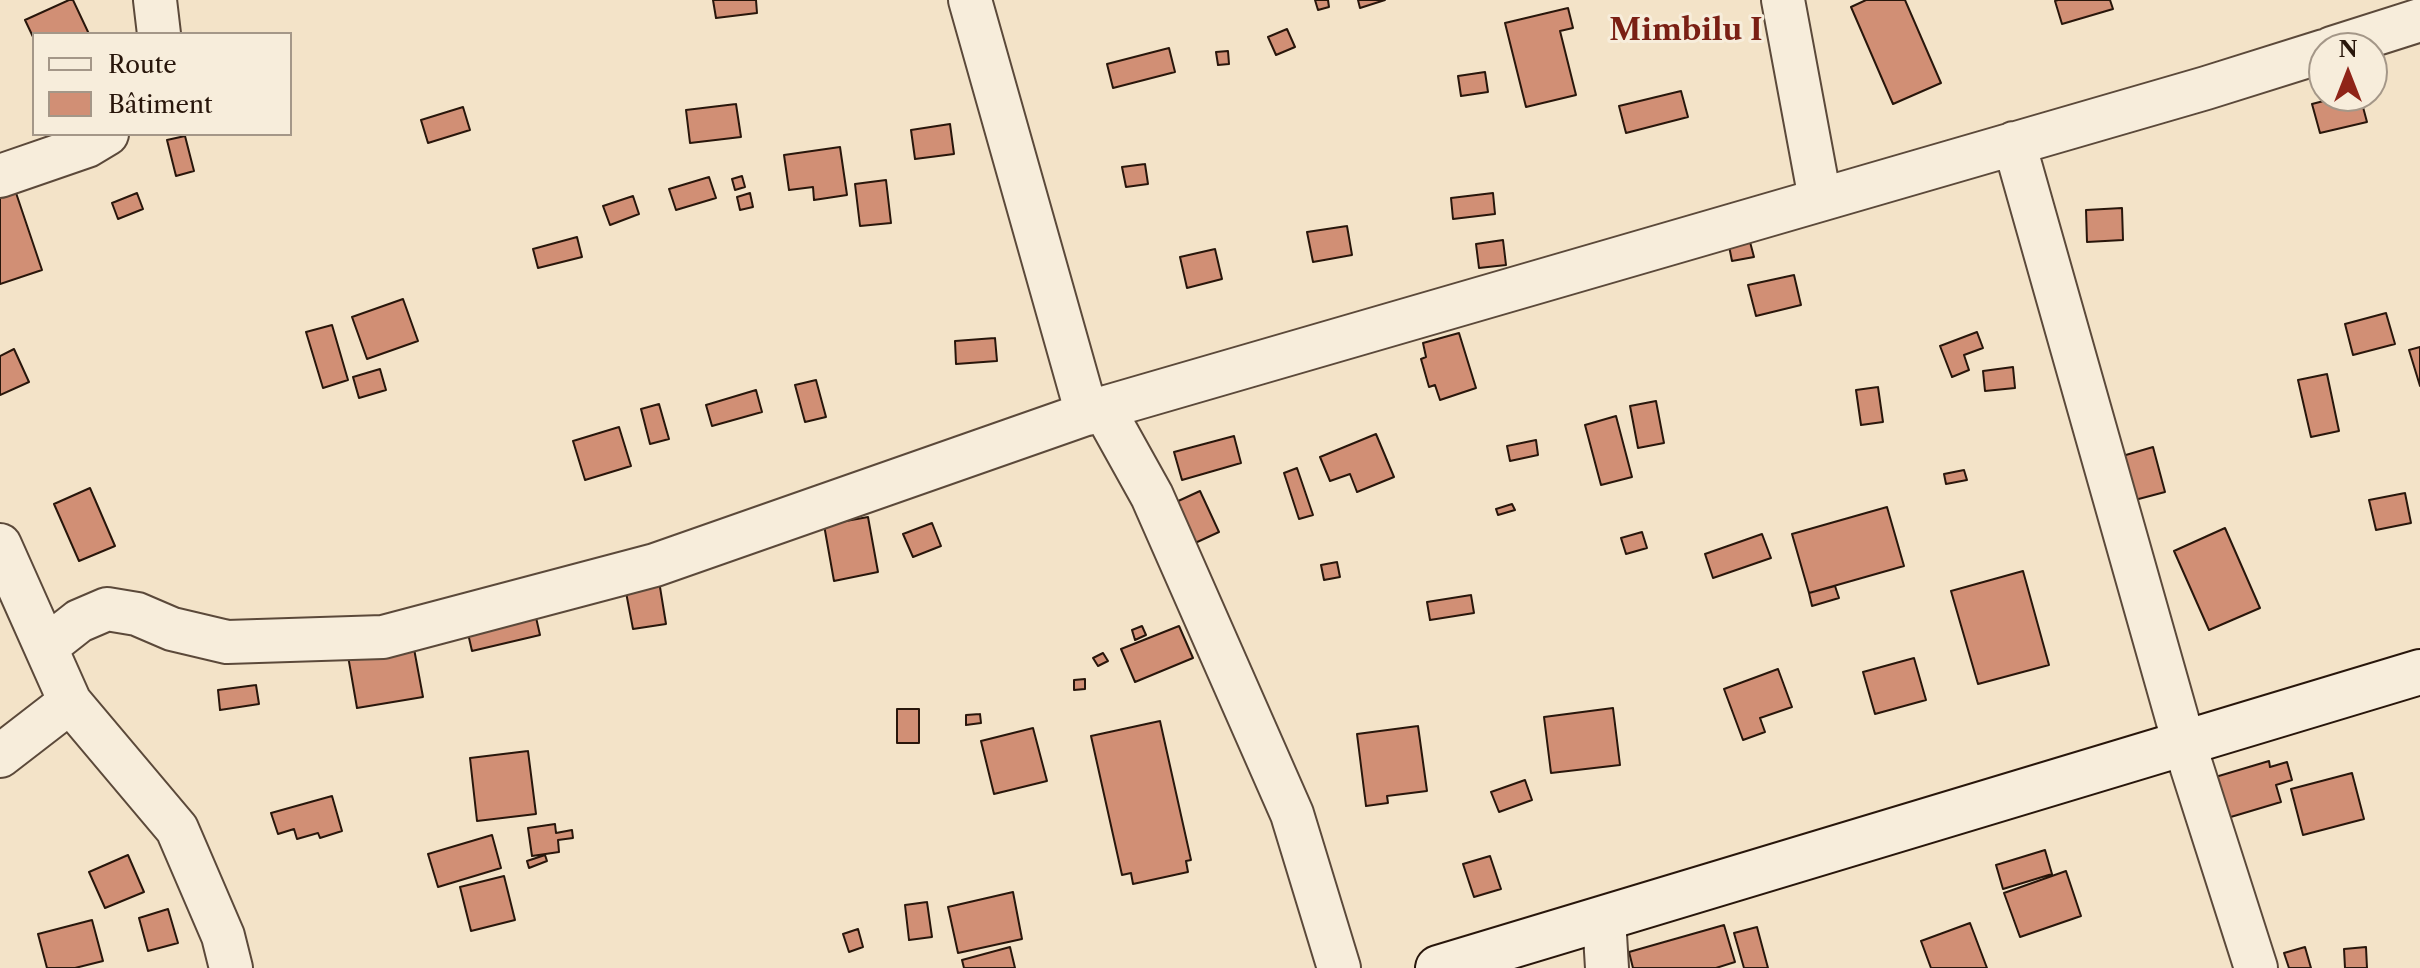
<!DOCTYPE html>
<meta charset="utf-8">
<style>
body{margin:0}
#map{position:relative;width:2420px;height:968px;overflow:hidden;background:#f3e3c8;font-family:"Libre Caslon Text",serif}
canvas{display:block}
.legend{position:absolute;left:32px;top:32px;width:260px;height:104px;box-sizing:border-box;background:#f7eddb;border:2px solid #a49788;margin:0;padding:10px 14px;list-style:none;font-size:24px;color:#28160b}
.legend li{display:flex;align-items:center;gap:16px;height:40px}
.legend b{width:40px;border:2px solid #a49788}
.north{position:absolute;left:2308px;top:32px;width:80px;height:80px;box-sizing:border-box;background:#f7eddb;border:2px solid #a49788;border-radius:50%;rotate:0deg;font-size:22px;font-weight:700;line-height:32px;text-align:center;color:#28160b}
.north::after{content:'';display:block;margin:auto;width:28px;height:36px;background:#8f2418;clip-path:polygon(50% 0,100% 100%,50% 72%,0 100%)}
</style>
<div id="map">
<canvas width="2420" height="968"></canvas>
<ul class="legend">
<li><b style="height:10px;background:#f7eddb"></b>Route</li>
<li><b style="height:22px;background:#d18f75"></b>Bâtiment</li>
</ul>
<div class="north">N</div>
</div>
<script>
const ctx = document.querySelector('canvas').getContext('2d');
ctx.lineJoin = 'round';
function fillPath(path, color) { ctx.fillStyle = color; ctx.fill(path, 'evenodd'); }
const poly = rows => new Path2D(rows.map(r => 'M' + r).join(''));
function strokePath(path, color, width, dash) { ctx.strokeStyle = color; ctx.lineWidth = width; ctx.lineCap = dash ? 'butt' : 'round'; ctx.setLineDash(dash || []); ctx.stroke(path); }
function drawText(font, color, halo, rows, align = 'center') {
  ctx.font = font + ' "Libre Caslon Text",serif'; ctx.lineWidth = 6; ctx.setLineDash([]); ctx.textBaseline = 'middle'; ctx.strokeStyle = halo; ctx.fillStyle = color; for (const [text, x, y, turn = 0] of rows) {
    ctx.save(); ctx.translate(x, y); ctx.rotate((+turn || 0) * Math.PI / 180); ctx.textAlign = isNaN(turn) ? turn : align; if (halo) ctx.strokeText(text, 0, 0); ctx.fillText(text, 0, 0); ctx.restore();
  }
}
const building = poly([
 [69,0,73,0,89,34,34,34,34,39,25,20,69,0],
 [713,0,756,0,757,13,716,18,713,0],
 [1315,0,1328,0,1329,7,1318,10,1315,0],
 [1358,0,1385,0,1360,8,1358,0],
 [1866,0,1905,0,1941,83,1893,104,1851,7,1866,0],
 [2058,0,2110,0,2113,9,2062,24,2055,1,2058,0],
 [1568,8,1573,28,1560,31,1576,95,1526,107,1505,23,1568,8],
 [1287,29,1295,47,1276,55,1268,37,1287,29],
 [1169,48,1175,72,1113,88,1107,64,1169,48],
 [1228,51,1229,64,1218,65,1216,52,1228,51],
 [1485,72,1488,92,1461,96,1458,76,1485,72],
 [1681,91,1688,117,1626,133,1619,106,1681,91],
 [2343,96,2360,96,2367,122,2320,133,2312,104,2343,96],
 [736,104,741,137,690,143,686,110,736,104],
 [463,107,470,130,428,143,421,120,463,107],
 [950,124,954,154,915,159,911,130,950,124],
 [185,136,194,171,176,176,167,140,185,136],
 [840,147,847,195,814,200,813,187,789,190,784,155,840,147],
 [1145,164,1148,184,1126,187,1122,167,1145,164],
 [742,176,745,187,735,190,732,179,742,176],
 [709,177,716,198,676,210,669,189,709,177],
 [886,180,891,223,860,226,855,184,886,180],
 [13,184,42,270,0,284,0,188,13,184],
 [137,193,143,209,118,219,112,203,137,193],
 [750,193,753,207,740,210,737,197,750,193],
 [1493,193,1495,214,1453,219,1451,198,1493,193],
 [633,196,639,214,610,225,603,206,633,196],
 [2122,208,2123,240,2087,242,2086,210,2122,208],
 [1347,226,1352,255,1313,262,1307,232,1347,226],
 [577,237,582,257,538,268,533,249,577,237],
 [1503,240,1506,265,1479,268,1476,244,1503,240],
 [1750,242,1754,257,1732,261,1729,246,1750,242],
 [1215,249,1222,279,1187,288,1180,257,1215,249],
 [1794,275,1801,305,1756,316,1748,285,1794,275],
 [403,299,418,341,367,359,352,317,403,299],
 [2386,313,2395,344,2353,355,2345,324,2386,313],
 [332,325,348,380,323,388,306,332,332,325],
 [1977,332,1983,348,1964,355,1969,370,1952,377,1940,346,1977,332],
 [1459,333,1476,388,1440,400,1435,385,1429,387,1421,359,1426,357,1423,343,1459,333],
 [995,338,997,361,956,364,955,341,995,338],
 [2420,347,2420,386,2409,350,2420,347],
 [14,349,29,382,0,395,0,356,14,349],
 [2013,367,2015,388,1985,391,1983,371,2013,367],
 [380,369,386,390,359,398,353,377,380,369],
 [2327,374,2339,431,2311,437,2298,380,2327,374],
 [816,380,826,417,805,422,795,385,816,380],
 [1878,387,1883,422,1861,425,1856,390,1878,387],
 [756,390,762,412,712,426,706,405,756,390],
 [1656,401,1664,443,1638,448,1630,406,1656,401],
 [659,404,669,439,650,444,641,409,659,404],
 [1616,416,1632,477,1601,485,1585,425,1616,416],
 [619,427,631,466,585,480,573,441,619,427],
 [1376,434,1394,477,1357,492,1350,474,1330,481,1320,457,1376,434],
 [1234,436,1241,463,1182,480,1174,452,1234,436],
 [1536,440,1538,455,1510,461,1507,446,1536,440],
 [2153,447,2165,492,2131,501,2119,457,2153,447],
 [1297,468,1313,515,1299,519,1284,473,1297,468],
 [1964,470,1967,480,1946,484,1944,474,1964,470],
 [90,488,115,546,79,561,54,504,90,488],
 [1200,491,1219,532,1182,549,1163,508,1200,491],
 [2405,493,2411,523,2376,530,2369,500,2405,493],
 [1512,504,1515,510,1498,515,1496,509,1512,504],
 [1887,507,1904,566,1809,593,1792,534,1887,507],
 [868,517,878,572,834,581,824,525,868,517],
 [932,523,941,546,913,557,903,534,932,523],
 [2225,528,2260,608,2209,630,2174,551,2225,528],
 [1642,532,1647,548,1626,554,1621,538,1642,532],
 [1762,534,1771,558,1713,578,1705,554,1762,534],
 [1337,562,1340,577,1324,580,1321,565,1337,562],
 [2023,571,2049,665,1978,684,1951,591,2023,571],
 [659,581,666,624,633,629,625,587,659,581],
 [1835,586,1839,598,1812,606,1809,593,1835,586],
 [1471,595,1474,613,1430,620,1427,602,1471,595],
 [532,600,540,635,472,651,464,616,532,600],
 [1142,626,1146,635,1135,640,1132,630,1142,626],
 [1179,626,1193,658,1135,682,1121,649,1179,626],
 [412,638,423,697,357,708,347,650,412,638],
 [1103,653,1108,661,1098,666,1093,658,1103,653],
 [1914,658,1926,700,1875,714,1863,672,1914,658],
 [1778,669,1792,707,1760,718,1765,732,1743,740,1724,689,1778,669],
 [1085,679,1085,689,1074,690,1074,680,1085,679],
 [256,685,259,704,220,710,218,690,256,685],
 [1613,708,1620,765,1551,773,1544,717,1613,708],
 [897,709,919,709,919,743,897,743,897,709],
 [980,714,981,723,966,725,966,715,980,714],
 [1160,721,1191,860,1186,861,1188,872,1133,884,1131,873,1122,875,1091,736,1160,721],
 [1418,726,1427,791,1387,796,1388,803,1366,806,1357,734,1418,726],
 [1033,728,1047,781,994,794,981,741,1033,728],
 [528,751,536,814,477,821,470,758,528,751],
 [2269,761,2270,767,2287,762,2292,780,2276,785,2281,802,2224,819,2212,778,2269,761],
 [2352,773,2364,819,2303,835,2291,789,2352,773],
 [1525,780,1532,800,1499,812,1491,792,1525,780],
 [332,796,342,831,320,838,318,833,297,839,294,829,278,834,271,813,332,796],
 [555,824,556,833,572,830,573,838,558,840,559,852,532,856,528,828,555,824],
 [492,835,501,868,438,887,428,854,492,835],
 [2045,850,2052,874,2003,889,1996,865,2045,850],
 [128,855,144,892,105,908,89,872,128,855],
 [545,855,547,861,529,868,527,861,545,855],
 [1490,856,1501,889,1474,897,1463,864,1490,856],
 [2066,871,2081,916,2020,937,2004,893,2066,871],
 [504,876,515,920,471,931,460,887,504,876],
 [1013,892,1022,939,958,953,948,907,1013,892],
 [927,902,932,937,909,940,905,905,927,902],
 [168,909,178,943,148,951,139,918,168,909],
 [92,920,103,961,75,968,47,968,38,934,92,920],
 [1970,923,1987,968,1931,968,1921,941,1970,923],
 [1724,925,1735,962,1716,968,1633,968,1629,952,1724,925],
 [1757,927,1768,968,1744,968,1734,933,1757,927],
 [858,929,863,947,849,952,843,934,858,929],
 [1010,947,1015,968,964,968,962,960,1010,947],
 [2305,947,2311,968,2289,968,2284,953,2305,947],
 [2366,947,2367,968,2345,968,2344,949,2366,947]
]);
fillPath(building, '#d18f75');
strokePath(building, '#28160b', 2);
const street = poly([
 [155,0,159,34],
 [970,0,1087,414],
 [1783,0,1820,199],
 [2332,48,2420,20],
 [2014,143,2184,743,2256,968],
 [0,176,87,146,107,134],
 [1103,408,1152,496,1292,814,1339,968],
 [0,545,70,702,177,829,223,936,231,968],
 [46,647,79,621,107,609,137,614,172,629,227,642,383,637,655,565,1103,408,2206,88,2324,51],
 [0,756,70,702],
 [1604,918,1607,968]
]);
const secondary = poly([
 [1438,968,2420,672]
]);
strokePath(street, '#5b493a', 46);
strokePath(secondary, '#28160b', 48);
strokePath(street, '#f7eddb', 42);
strokePath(secondary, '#f7eddb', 44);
drawText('bold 30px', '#7a1f14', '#f7eddb', [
 ["Mimbilu I",1686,31]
]);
</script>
